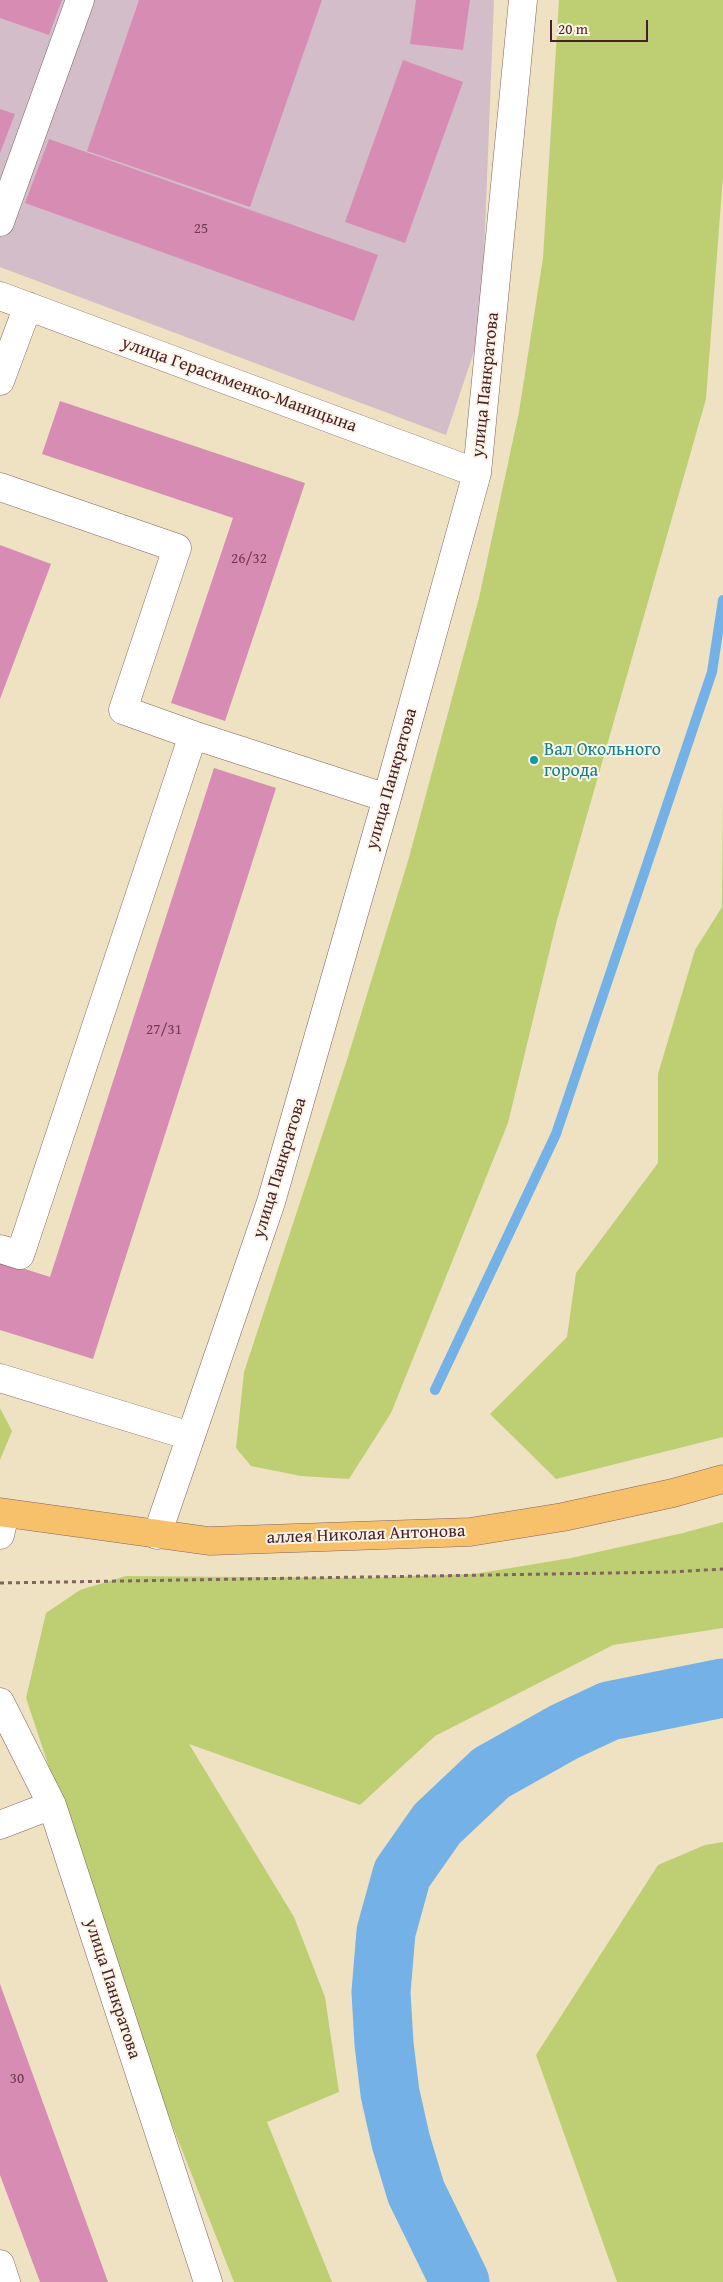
<!DOCTYPE html>
<meta charset="utf-8">
<style>
body{margin:0}
#map{position:relative;width:723px;height:2282px;overflow:hidden;background:#eee2c3;font-family:"Gentium Book Plus",serif}
canvas{display:block}
.scale{position:absolute;left:550px;top:20px;width:98px;height:22px;box-sizing:border-box;border:2px solid #4a1f2b;border-top:0;padding-left:6px;font-size:15px;line-height:18px;white-space:nowrap;color:#4a1f2b;-webkit-text-stroke:4px #fcf5e5;paint-order:stroke}
</style>
<div id="map">
<canvas width="723" height="2282"></canvas>
<div class="scale">20 m</div>
</div>
<script>
const ctx = document.querySelector('canvas').getContext('2d');
ctx.lineJoin = 'round';
function fillPath(path, color) { ctx.fillStyle = color; ctx.fill(path, 'evenodd'); }
const poly = rows => new Path2D(rows.map(r => 'M' + r).join(''));
function strokePath(path, color, width, dash) { ctx.strokeStyle = color; ctx.lineWidth = width; ctx.lineCap = dash ? 'butt' : 'round'; ctx.setLineDash(dash || []); ctx.stroke(path); }
function drawText(font, color, halo, rows, align = 'center') {
  ctx.font = font + ' "Gentium Book Plus",serif'; ctx.lineWidth = 4; ctx.setLineDash([]); ctx.textBaseline = 'middle'; ctx.strokeStyle = halo; ctx.fillStyle = color; for (const [text, x, y, turn = 0] of rows) {
    ctx.save(); ctx.translate(x, y); ctx.rotate((+turn || 0) * Math.PI / 180); ctx.textAlign = isNaN(turn) ? turn : align; if (halo) ctx.strokeText(text, 0, 0); ctx.fillText(text, 0, 0); ctx.restore();
  }
}
fillPath(poly([
 [0,0,494,0,481,331,446,435,0,267]
]), '#d2bdc8');
fillPath(poly([
 [559,0,723,0,723,176,706,399,557,920,508,1123,391,1413,349,1479,301,1476,251,1466,236,1448,244,1372,346,1063,408,861,479,598,519,412,543,258],
 [723,798,723,1437,556,1479,490,1414,567,1337,576,1273,658,1163,658,1074,695,950,722,907],
 [0,1408,12,1431,0,1460],
 [723,1522,723,1628,613,1645,435,1736,360,1805,189,1744,294,1917,325,1997,339,2092,267,2122,332,2282,234,2282,147,2061,26,1698,46,1613,80,1590,126,1576,363,1578,474,1574,571,1558,683,1533],
 [723,1842,723,2282,617,2282,536,2055,658,1865,705,1845]
]), '#bdcf72');
strokePath(poly([
 [435,1390,556,1134,712,672,723,600]
]), '#74b1e6', 10);
strokePath(poly([
 [460,2282,416,2192,401,2142,390,2093,384,2044,381,1992,386,1932,402,1874,437,1824,491,1773,564,1732,609,1711,723,1688]
]), '#74b1e6', 59);
fillPath(poly([
 [0,0,62,0,49,35,0,18],
 [139,0,322,0,250,207,87,151],
 [416,0,470,0,463,50,410,44],
 [403,60,463,82,405,243,345,222],
 [0,109,15,114,0,153],
 [49,139,378,255,354,321,25,203],
 [60,401,305,483,225,721,171,703,233,518,42,454],
 [0,545,51,564,0,699],
 [214,768,276,788,93,1359,0,1330,0,1261,50,1277],
 [0,1984,108,2282,40,2282,0,2175]
]), '#d78db3');
const minor = poly([
 [0,222,80,0],
 [0,296,477,473],
 [0,381,28,306],
 [0,487,177,548,123,710,193,735,20,1255,0,1249],
 [193,735,387,798],
 [0,1378,190,1436],
 [0,1535,5,1514],
 [157,1535,271,1202,387,798,477,473,523,0],
 [0,1702,52,1805,208,2282],
 [0,1825,52,1805],
 [0,2264,6,2282]
]);
const major = poly([
 [0,1512,209,1541,470,1532,563,1517,673,1493,723,1479]
]);
strokePath(minor, '#836360', 29);
strokePath(major, '#836360', 29);
strokePath(poly([
 [0,1583,671,1572,723,1569]
]), '#836360', 3, [4, 4]);
strokePath(minor, '#fff', 28);
strokePath(major, '#f7c06b', 28);
for (const [x, y, r, color] of [
 [534,760,5,"#0f9aa8"]
]) { const dot = new Path2D(); dot.arc(x, y, r, 0, 2 * Math.PI); ctx.fillStyle = color; ctx.fill(dot); strokePath(dot, '#fcf5e5', 2); }
drawText('15px', '#6d3a4d', null, [
 ["25",201,229],
 ["26/32",249,559],
 ["27/31",164,1030],
 ["30",17,2079]
]);
drawText('18px', '#4a1f2b', '#fcf5e5', [
 ["улица Герасименко-Маницына",239,385,20],
 ["улица Панкратова",486,385,-84],
 ["улица Панкратова",392,779,-74],
 ["улица Панкратова",280,1168,-73],
 ["аллея Николая Антонова",366,1535,-2],
 ["улица Панкратова",112,1989,72]
]);
drawText('18px', '#0d838f', '#fcf5e5', [
 ["Вал Окольного",544,750],
 ["города",544,771]
], 'left');
</script>
